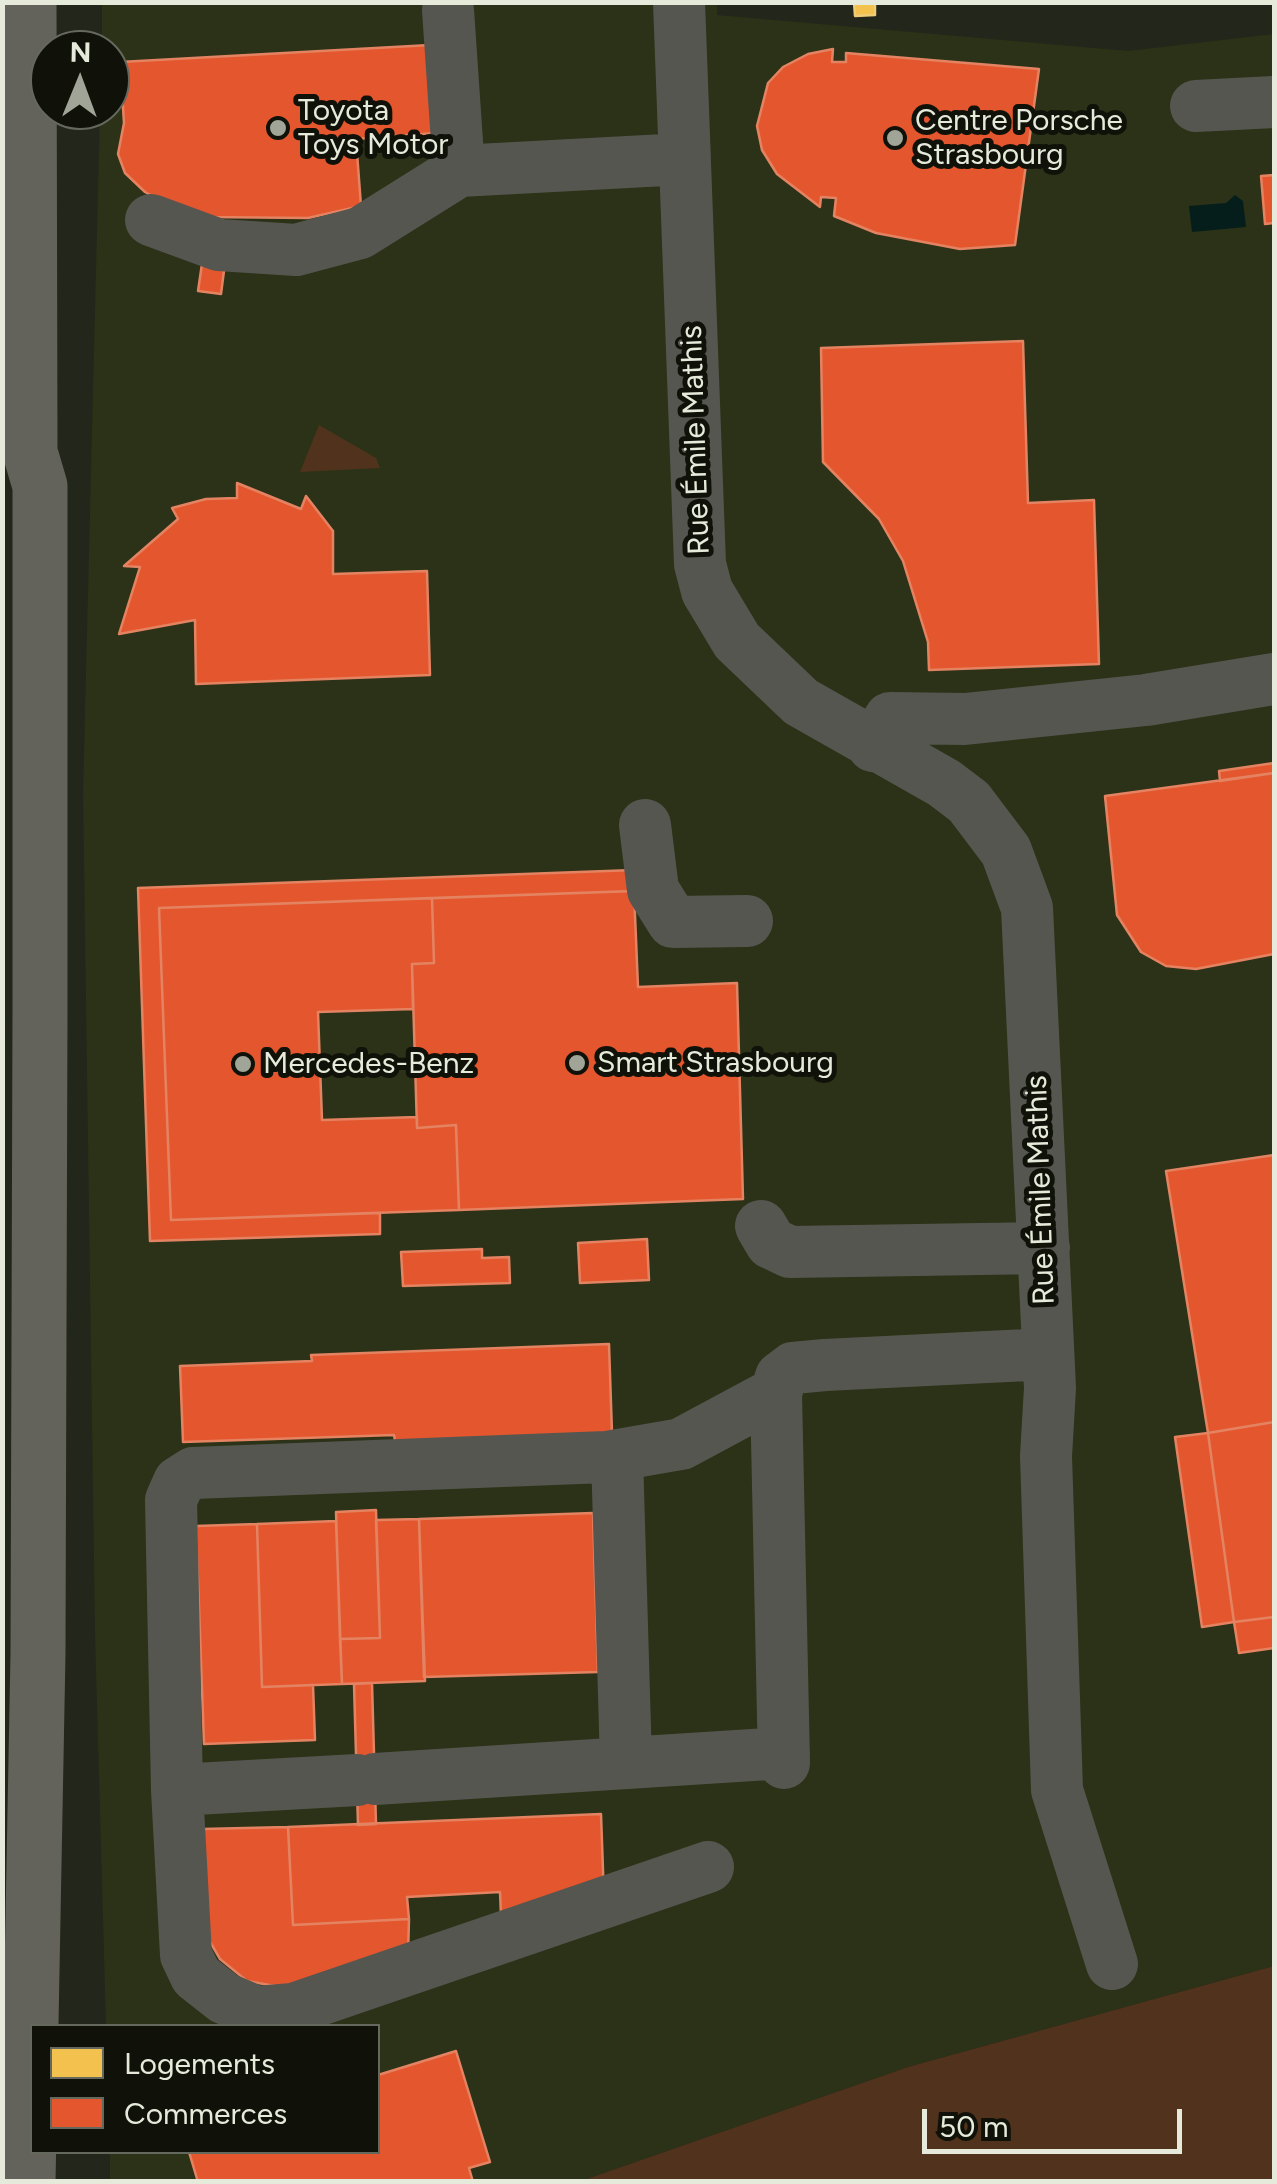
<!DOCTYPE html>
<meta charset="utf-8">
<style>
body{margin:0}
#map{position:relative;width:1277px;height:2184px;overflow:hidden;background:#23261a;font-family:Figtree,sans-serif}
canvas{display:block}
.frame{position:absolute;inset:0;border:5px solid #e5eadb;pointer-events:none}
.legend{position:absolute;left:30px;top:2024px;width:350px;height:130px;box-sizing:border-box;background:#101209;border:2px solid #65685d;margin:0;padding:12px 18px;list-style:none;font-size:30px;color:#e5eadb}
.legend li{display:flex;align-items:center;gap:20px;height:50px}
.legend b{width:50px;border:2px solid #65685d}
.north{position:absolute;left:30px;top:30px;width:100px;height:100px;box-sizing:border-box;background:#101209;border:2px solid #65685d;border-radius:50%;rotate:1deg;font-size:28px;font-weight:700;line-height:40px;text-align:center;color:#e5eadb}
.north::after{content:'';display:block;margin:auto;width:35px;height:45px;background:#a1a597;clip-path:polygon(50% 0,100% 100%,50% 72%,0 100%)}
.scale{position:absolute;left:922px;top:2109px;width:260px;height:45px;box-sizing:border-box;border:5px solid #e5eadb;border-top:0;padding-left:12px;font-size:30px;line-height:35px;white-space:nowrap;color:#e5eadb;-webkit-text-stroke:8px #101209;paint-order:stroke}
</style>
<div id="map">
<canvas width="1277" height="2184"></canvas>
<div class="frame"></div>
<ul class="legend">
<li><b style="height:28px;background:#f2c14e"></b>Logements</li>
<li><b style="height:28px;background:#e4572e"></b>Commerces</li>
</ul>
<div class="north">N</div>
<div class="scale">50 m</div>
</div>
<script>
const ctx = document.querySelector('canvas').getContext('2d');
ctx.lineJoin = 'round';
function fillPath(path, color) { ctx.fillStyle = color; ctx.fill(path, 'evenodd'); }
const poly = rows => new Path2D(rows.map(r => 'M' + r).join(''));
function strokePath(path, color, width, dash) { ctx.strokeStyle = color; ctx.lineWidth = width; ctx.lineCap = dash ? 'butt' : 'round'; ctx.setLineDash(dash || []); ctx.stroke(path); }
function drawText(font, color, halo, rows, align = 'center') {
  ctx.font = font + ' Figtree,sans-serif'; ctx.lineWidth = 10; ctx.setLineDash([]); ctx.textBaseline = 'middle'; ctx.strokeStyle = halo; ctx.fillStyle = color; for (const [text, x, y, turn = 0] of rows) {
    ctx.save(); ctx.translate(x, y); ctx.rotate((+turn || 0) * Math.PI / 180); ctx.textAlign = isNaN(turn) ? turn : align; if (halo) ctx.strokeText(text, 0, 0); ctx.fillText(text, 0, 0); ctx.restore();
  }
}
fillPath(poly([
 [717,2,717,15,1128,51,1274,34,1274,1966,908,2067,581,2181,110,2181,110,2152,378,2152,378,2026,106,2026,95,1633,83,792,100,110,110,110,110,50,102,50,102,3]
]), '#2b3217');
fillPath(poly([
 [319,425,376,458,380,468,300,472],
 [1274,1966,1274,2181,581,2181,908,2067]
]), '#51331d');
fillPath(poly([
 [1235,195,1243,201,1246,227,1192,232,1189,206,1226,203]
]), '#061e1b');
const homes = poly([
 [854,2,875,2,875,15,855,16,854,2]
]);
fillPath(homes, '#f2c14e');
strokePath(homes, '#eecd78', 2.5);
const shops = poly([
 [430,45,435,133,356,139,361,206,308,218,205,217,175,209,145,192,125,173,118,154,124,123,120,62,430,45],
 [833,49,832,62,846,62,846,53,1039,69,1015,245,960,249,876,233,834,216,836,198,821,197,820,207,777,174,762,150,757,126,768,83,783,67,808,54,833,49],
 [1274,175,1274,223,1265,224,1261,176,1274,175],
 [204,250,226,255,221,294,198,291,204,250],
 [1023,341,1028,503,1094,500,1099,664,929,670,928,642,903,561,879,519,823,462,821,348,1023,341],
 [237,483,301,509,306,496,333,531,333,574,427,571,430,675,196,684,195,620,119,634,140,567,124,566,178,519,172,508,206,499,237,498,237,483],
 [1274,763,1274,773,1220,781,1219,771,1274,763],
 [1274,773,1274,954,1196,969,1166,966,1141,952,1117,915,1105,796,1274,773],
 [634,870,634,891,159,908,171,1220,380,1213,380,1234,150,1241,138,888,634,870],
 [634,891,638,987,737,983,743,1199,459,1210,456,1125,417,1128,412,964,434,963,432,898,634,891],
 [432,898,434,963,412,964,413,1009,318,1012,322,1120,417,1117,417,1128,456,1125,459,1210,171,1220,159,908,432,898],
 [1274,1155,1274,1422,1208,1433,1166,1171,1274,1155],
 [647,1239,649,1280,580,1283,578,1243,647,1239],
 [482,1249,482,1258,509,1257,510,1283,403,1286,401,1252,482,1249],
 [609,1344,612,1433,395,1441,394,1435,183,1442,180,1366,312,1361,311,1355,609,1344],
 [1274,1422,1274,1617,1234,1622,1208,1433,1274,1422],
 [1208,1433,1234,1622,1202,1627,1175,1437,1208,1433],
 [376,1510,380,1638,340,1639,336,1512,376,1510],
 [593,1513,598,1672,424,1677,419,1519,593,1513],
 [419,1519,425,1681,342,1684,340,1639,380,1638,376,1520,419,1519],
 [336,1521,342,1684,262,1687,257,1524,336,1521],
 [257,1524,262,1687,313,1685,315,1740,204,1744,196,1526,257,1524],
 [1274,1617,1274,1648,1239,1653,1234,1622,1274,1617],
 [372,1683,376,1824,358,1825,354,1684,372,1683],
 [601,1814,604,1898,501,1916,500,1892,407,1897,409,1919,293,1925,288,1827,601,1814],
 [288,1827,293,1925,409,1919,408,1956,286,1988,247,1981,220,1959,209,1940,202,1829,288,1827],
 [456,2051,490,2162,469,2168,473,2182,198,2182,189,2152,378,2152,378,2075,456,2051]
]);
fillPath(shops, '#e4572e');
strokePath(shops, '#e48362', 2.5);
strokePath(poly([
 [679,2,700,564,707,591,737,641,801,702,944,783,969,802,1006,851,1027,908,1050,1388,1046,1456,1057,1790,1112,1964],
 [448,10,459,171,684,159],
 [1196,106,1274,102],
 [151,220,219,245,296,250,360,233,459,171],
 [873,746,890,718,965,719,1146,700,1274,679],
 [645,825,653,890,673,922,747,921],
 [761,1226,771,1243,790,1252,1044,1248],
 [617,1455,626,1763],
 [784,1763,776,1393,781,1377,793,1368,825,1365,1048,1354],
 [375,1779,784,1753],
 [357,1780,177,1790,171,1500,179,1482,193,1473,606,1457,681,1444,776,1393],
 [177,1790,186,1955,196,1976,224,1998,257,2012,293,2009,708,1867]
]), '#565650', 52);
strokePath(poly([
 [28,2182,38,1653,40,1010,40,486,30,452,29,2]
]), '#64635b', 55);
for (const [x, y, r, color] of [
 [278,128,10,"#a1a597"],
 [895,138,10,"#a1a597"],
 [577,1063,10,"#a1a597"],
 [243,1064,10,"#a1a597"]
]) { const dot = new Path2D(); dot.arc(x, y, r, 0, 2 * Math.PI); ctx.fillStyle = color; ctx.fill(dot); strokePath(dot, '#101209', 4); }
drawText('30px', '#e5eadb', '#101209', [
 ["Toyota",298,111],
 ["Toys Motor",298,145],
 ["Centre Porsche",915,121],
 ["Strasbourg",915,155],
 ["Smart Strasbourg",597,1063],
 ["Mercedes-Benz",263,1064]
], 'left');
drawText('30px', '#e5eadb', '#101209', [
 ["Rue Émile Mathis",696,440,-92],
 ["Rue Émile Mathis",1041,1190,-92]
]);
</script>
